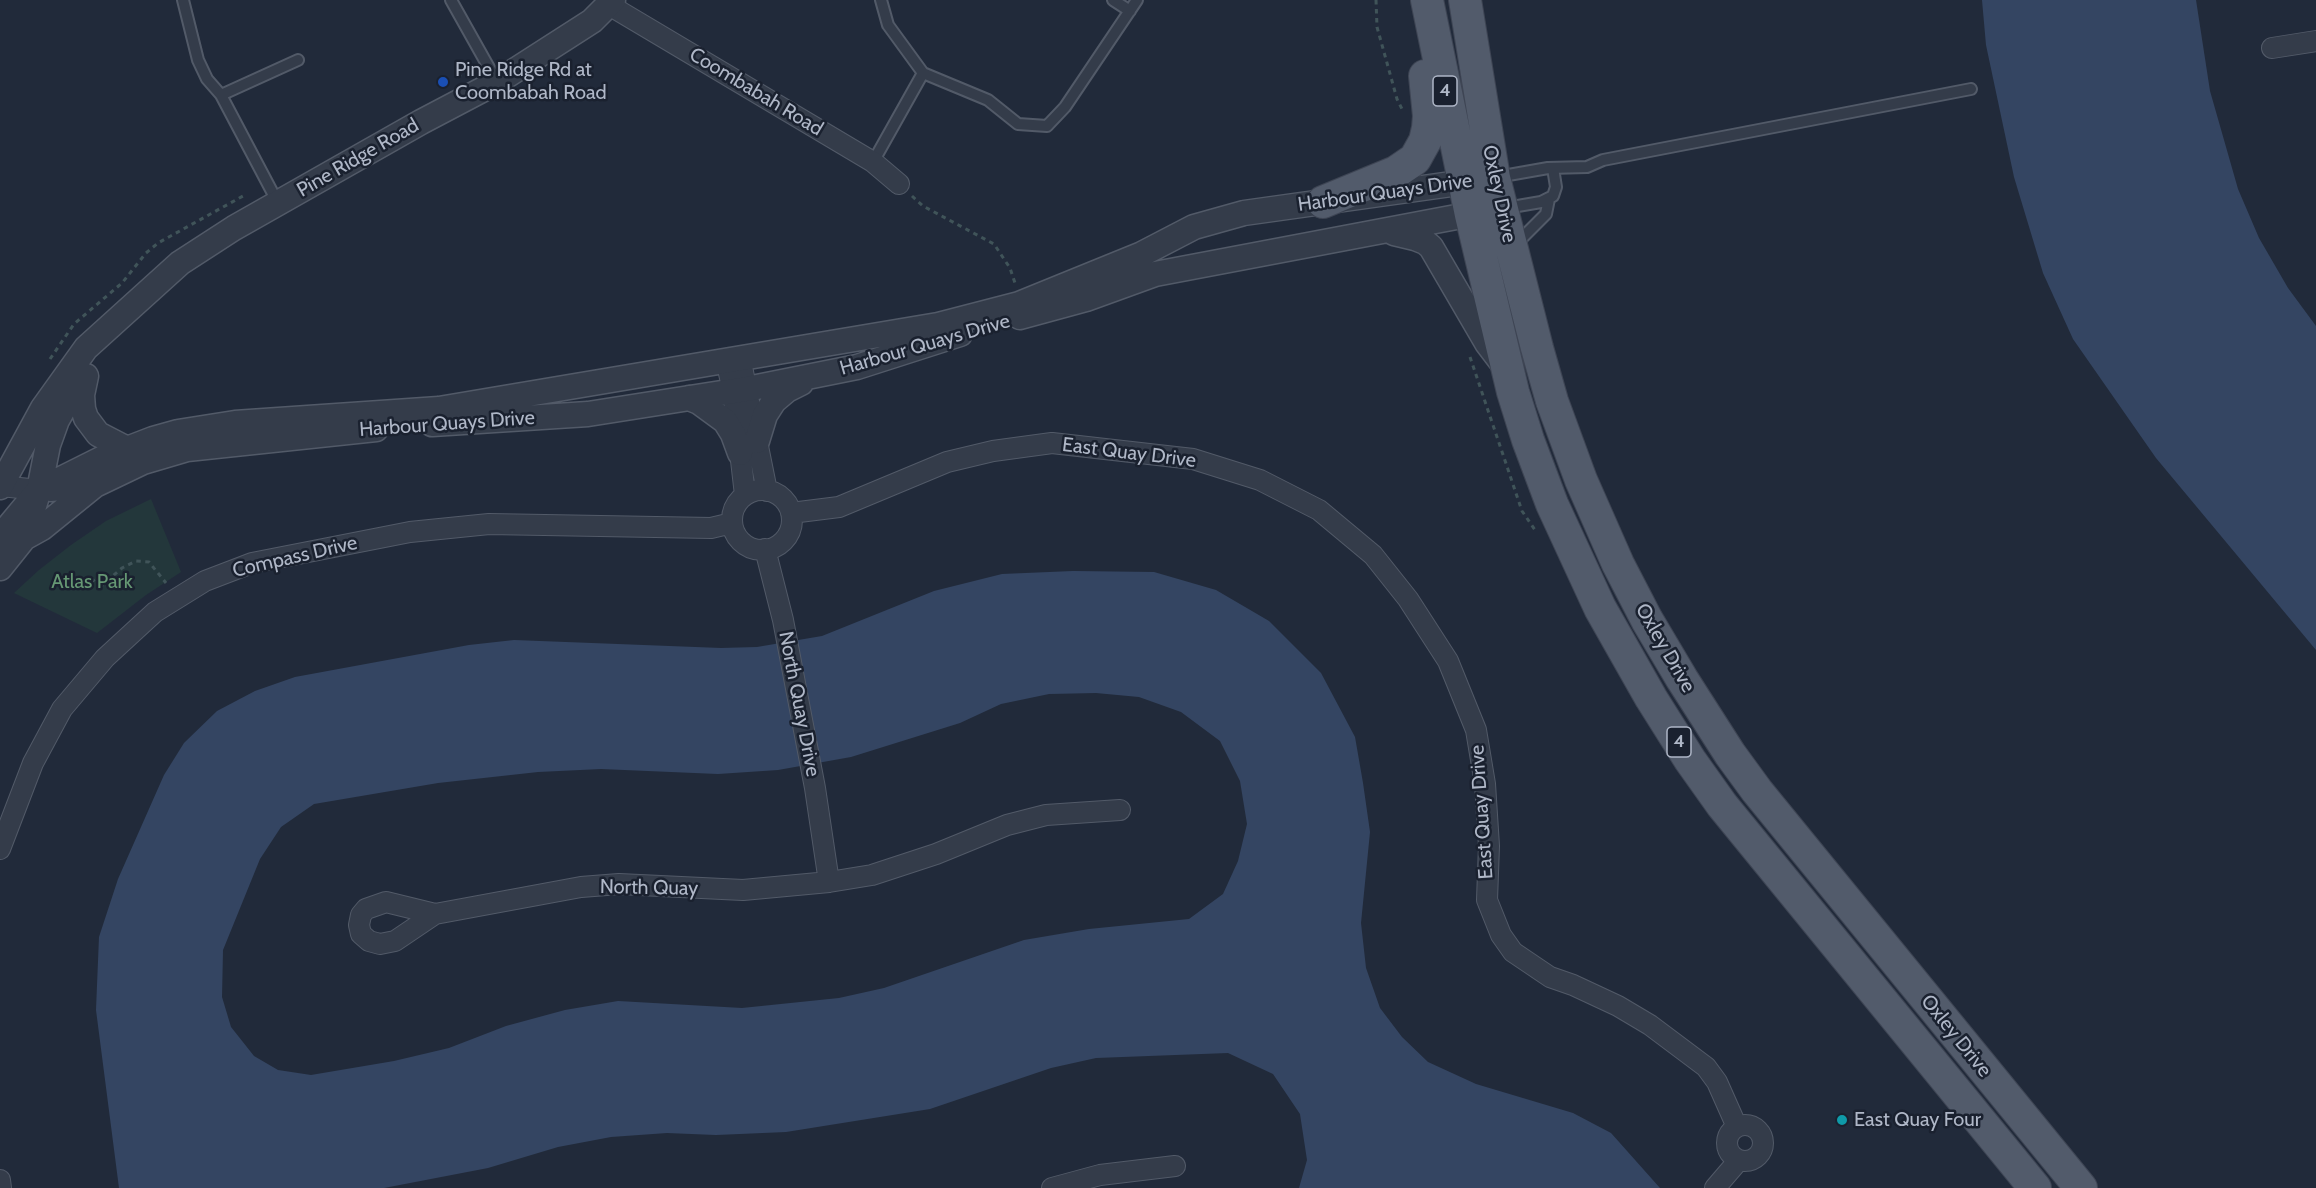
<!DOCTYPE html>
<style>
body{margin:0}
canvas{display:block;background:#212a3a}
</style>
<canvas width="2316" height="1188"></canvas>
<script>
const ctx = document.querySelector('canvas').getContext('2d');
ctx.lineJoin = 'round';
function fillPath(path, color) { ctx.fillStyle = color; ctx.fill(path, 'evenodd'); }
const poly = rows => new Path2D(rows.map(r => 'M' + r).join(''));
function strokePath(path, color, width, dash) { ctx.strokeStyle = color; ctx.lineWidth = width; ctx.lineCap = dash ? 'butt' : 'round'; ctx.setLineDash(dash || []); ctx.stroke(path); }
function drawText(font, color, halo, rows, align = 'center') {
  ctx.font = font + ' Cabin,sans-serif'; ctx.lineWidth = 5; ctx.setLineDash([]); ctx.textBaseline = 'middle'; ctx.strokeStyle = halo; ctx.fillStyle = color; for (const [text, x, y, turn = 0] of rows) {
    ctx.save(); ctx.translate(x, y); ctx.rotate((+turn || 0) * Math.PI / 180); ctx.textAlign = isNaN(turn) ? turn : align; if (halo) ctx.strokeText(text, 0, 0); ctx.fillText(text, 0, 0); ctx.restore();
  }
}
fillPath(poly([
 [151,499,181,572,146,595,97,633,14,593,39,570,71,545,106,521]
]), '#23373b');
fillPath(poly([
 [1982,0,2196,0,2210,91,2238,189,2259,238,2288,288,2316,326,2316,650,2156,458,2073,339,2043,273,2014,177,1986,45],
 [1073,571,1154,572,1216,590,1269,621,1321,673,1355,737,1363,783,1370,832,1361,923,1366,968,1380,1008,1402,1037,1428,1062,1476,1084,1573,1113,1611,1133,1660,1188,1299,1188,1307,1160,1300,1114,1273,1074,1228,1053,1096,1058,1051,1068,930,1109,786,1132,716,1135,667,1133,611,1137,558,1147,488,1168,384,1188,119,1188,96,1010,99,937,118,879,164,775,184,743,217,711,255,691,295,677,469,645,514,640,721,648,757,647,822,636,934,591,1002,574],
 [1096,693,1139,697,1181,712,1220,741,1240,781,1247,824,1238,861,1223,894,1189,919,1089,929,1024,940,884,988,839,998,742,1008,618,1001,565,1010,506,1026,449,1048,394,1061,311,1075,278,1070,254,1056,231,1027,222,997,223,950,260,859,281,827,314,804,438,783,538,772,601,769,718,774,778,770,851,757,960,723,1001,704,1049,694]
]), '#344562');
const service = poly([
 [183,0,198,60,207,79,221,95,278,203],
 [451,0,497,82],
 [881,0,888,25,923,73,988,100,1018,124,1047,126,1065,107,1137,0],
 [1113,0,1130,11],
 [221,95,298,60],
 [873,162,923,73],
 [1497,177,1548,168,1587,167,1603,160,1971,89],
 [1506,208,1541,202,1553,196,1556,187,1553,168],
 [1519,248,1522,238,1546,214,1549,199]
]);
const minor = poly([
 [609,5,873,162,899,184],
 [2272,48,2316,41],
 [740,357,767,491],
 [726,360,733,391,745,495],
 [0,486,39,490],
 '732 520a30 30 0 1 1 60 0a30 30 0 1 1-60 0Z',
 [791,513,839,507,947,462,993,451,1052,443,1193,459,1260,480,1319,510,1373,555,1408,599,1448,661,1476,730,1485,784,1489,846,1487,900,1501,935,1513,952,1550,977,1573,985,1618,1006,1650,1025,1706,1067,1717,1082,1737,1127],
 [765,549,783,620,815,788,829,882],
 [0,849,33,763,62,709,105,658,155,612,205,581,252,563,410,532,489,524,711,528,732,523],
 [435,914,395,941,380,944,369,941,361,934,359,925,361,915,366,909,386,902,435,914,581,887,619,884,743,890,829,882,872,875,936,854,1007,825,1046,815,1120,810],
 '1727 1143a18 18 0 1 1 36 0a18 18 0 1 1-36 0Z',
 [0,1180,1,1188],
 [1052,1188,1100,1175,1175,1166],
 [1715,1188,1739,1160]
]);
const tertiary = poly([
 [1394,233,1415,238,1425,242,1431,247,1487,343,1503,364],
 [1020,317,1086,299,1155,274,1488,211],
 [86,376,82,395,83,409,86,418,98,434,127,449],
 [689,398,699,402,725,421,733,434,740,453],
 [432,424,588,414,747,389,857,367,960,334],
 [757,441,765,415,774,401,787,390,801,383],
 [0,487,43,408,86,348,180,263,234,228,421,122,497,82,592,21,613,0],
 [50,489,95,485,143,462,187,449,376,429],
 [0,537,39,490,101,459,153,439,178,432,235,423,439,409,938,325,1019,304,1142,254,1194,227,1244,213,1480,180],
 [24,538,42,528,95,485],
 [0,568,24,538,39,490,48,445,57,420,82,376]
]);
const primary = poly([
 [1427,0,1471,215,1513,392,1528,440,1552,504,1600,608,1651,698,1690,760,1722,805,2035,1188],
 [1465,0,1494,178,1537,348,1552,401,1581,480,1618,564,1647,620,1682,679,1730,754,1757,791,2081,1188],
 [1323,202,1396,172,1415,159,1425,141,1428,128,1429,116,1425,76]
]);
strokePath(service, '#525a68', 14);
strokePath(minor, '#525a68', 22);
strokePath(tertiary, '#525a68', 27);
strokePath(primary, '#3e4554', 34);
strokePath(poly([
 [1376,0,1377,27,1397,99,1403,111],
 [457,77,472,68],
 [912,196,923,206,994,244,1010,268,1015,283],
 [1470,357,1522,511,1535,530],
 [50,359,74,324,122,283,146,253,158,243,243,196],
 [91,582,97,578,104,583],
 [100,587,122,568,136,561,149,562,166,583]
]), '#405459', 3, [4.5, 4.5]);
strokePath(service, '#343c4a', 10);
strokePath(minor, '#343c4a', 20);
strokePath(tertiary, '#343c4a', 24);
strokePath(primary, '#525b6b', 32);
for (const [x, y, r, color] of [
 [443,82,6,"#1a4fb4"],
 [1842,1120,6,"#0f9aa8"]
]) { const dot = new Path2D(); dot.arc(x, y, r, 0, 2 * Math.PI); ctx.fillStyle = color; ctx.fill(dot); strokePath(dot, '#1a212f', 2); }
for (const [x, y, w] of [
 [1445,91,24],
 [1679,742,24]
]) { const box = new Path2D(); box.roundRect(x - w / 2, y - 15, w, 30, 4.5); ctx.fillStyle = '#1a212f'; ctx.fill(box); strokePath(box, '#afb7c7', 1.5); }
drawText('bold 18px', '#afb7c7', null, [
 ["4",1445,91],
 ["4",1679,742]
]);
drawText('20px', '#afb7c7', '#1a212f', [
 ["Pine Ridge Rd at",455,70],
 ["Coombabah Road",455,93],
 ["East Quay Four",1854,1120]
], 'left');
drawText('20px', '#afb7c7', '#1a212f', [
 ["Coombabah Road",756,92,31],
 ["Pine Ridge Road",358,158,-30],
 ["Harbour Quays Drive",1385,193,-8],
 ["Oxley Drive",1499,194,78],
 ["Harbour Quays Drive",925,345,-16],
 ["Harbour Quays Drive",447,424,-4],
 ["East Quay Drive",1129,453,7],
 ["Compass Drive",295,557,-13],
 ["Oxley Drive",1665,648,60],
 ["North Quay Drive",799,704,79],
 ["East Quay Drive",1482,812,-94],
 ["North Quay",649,888,1],
 ["Oxley Drive",1956,1036,51]
]);
drawText('20px', '#669874', '#1a212f', [
 ["Atlas Park",92,582]
]);
</script>
